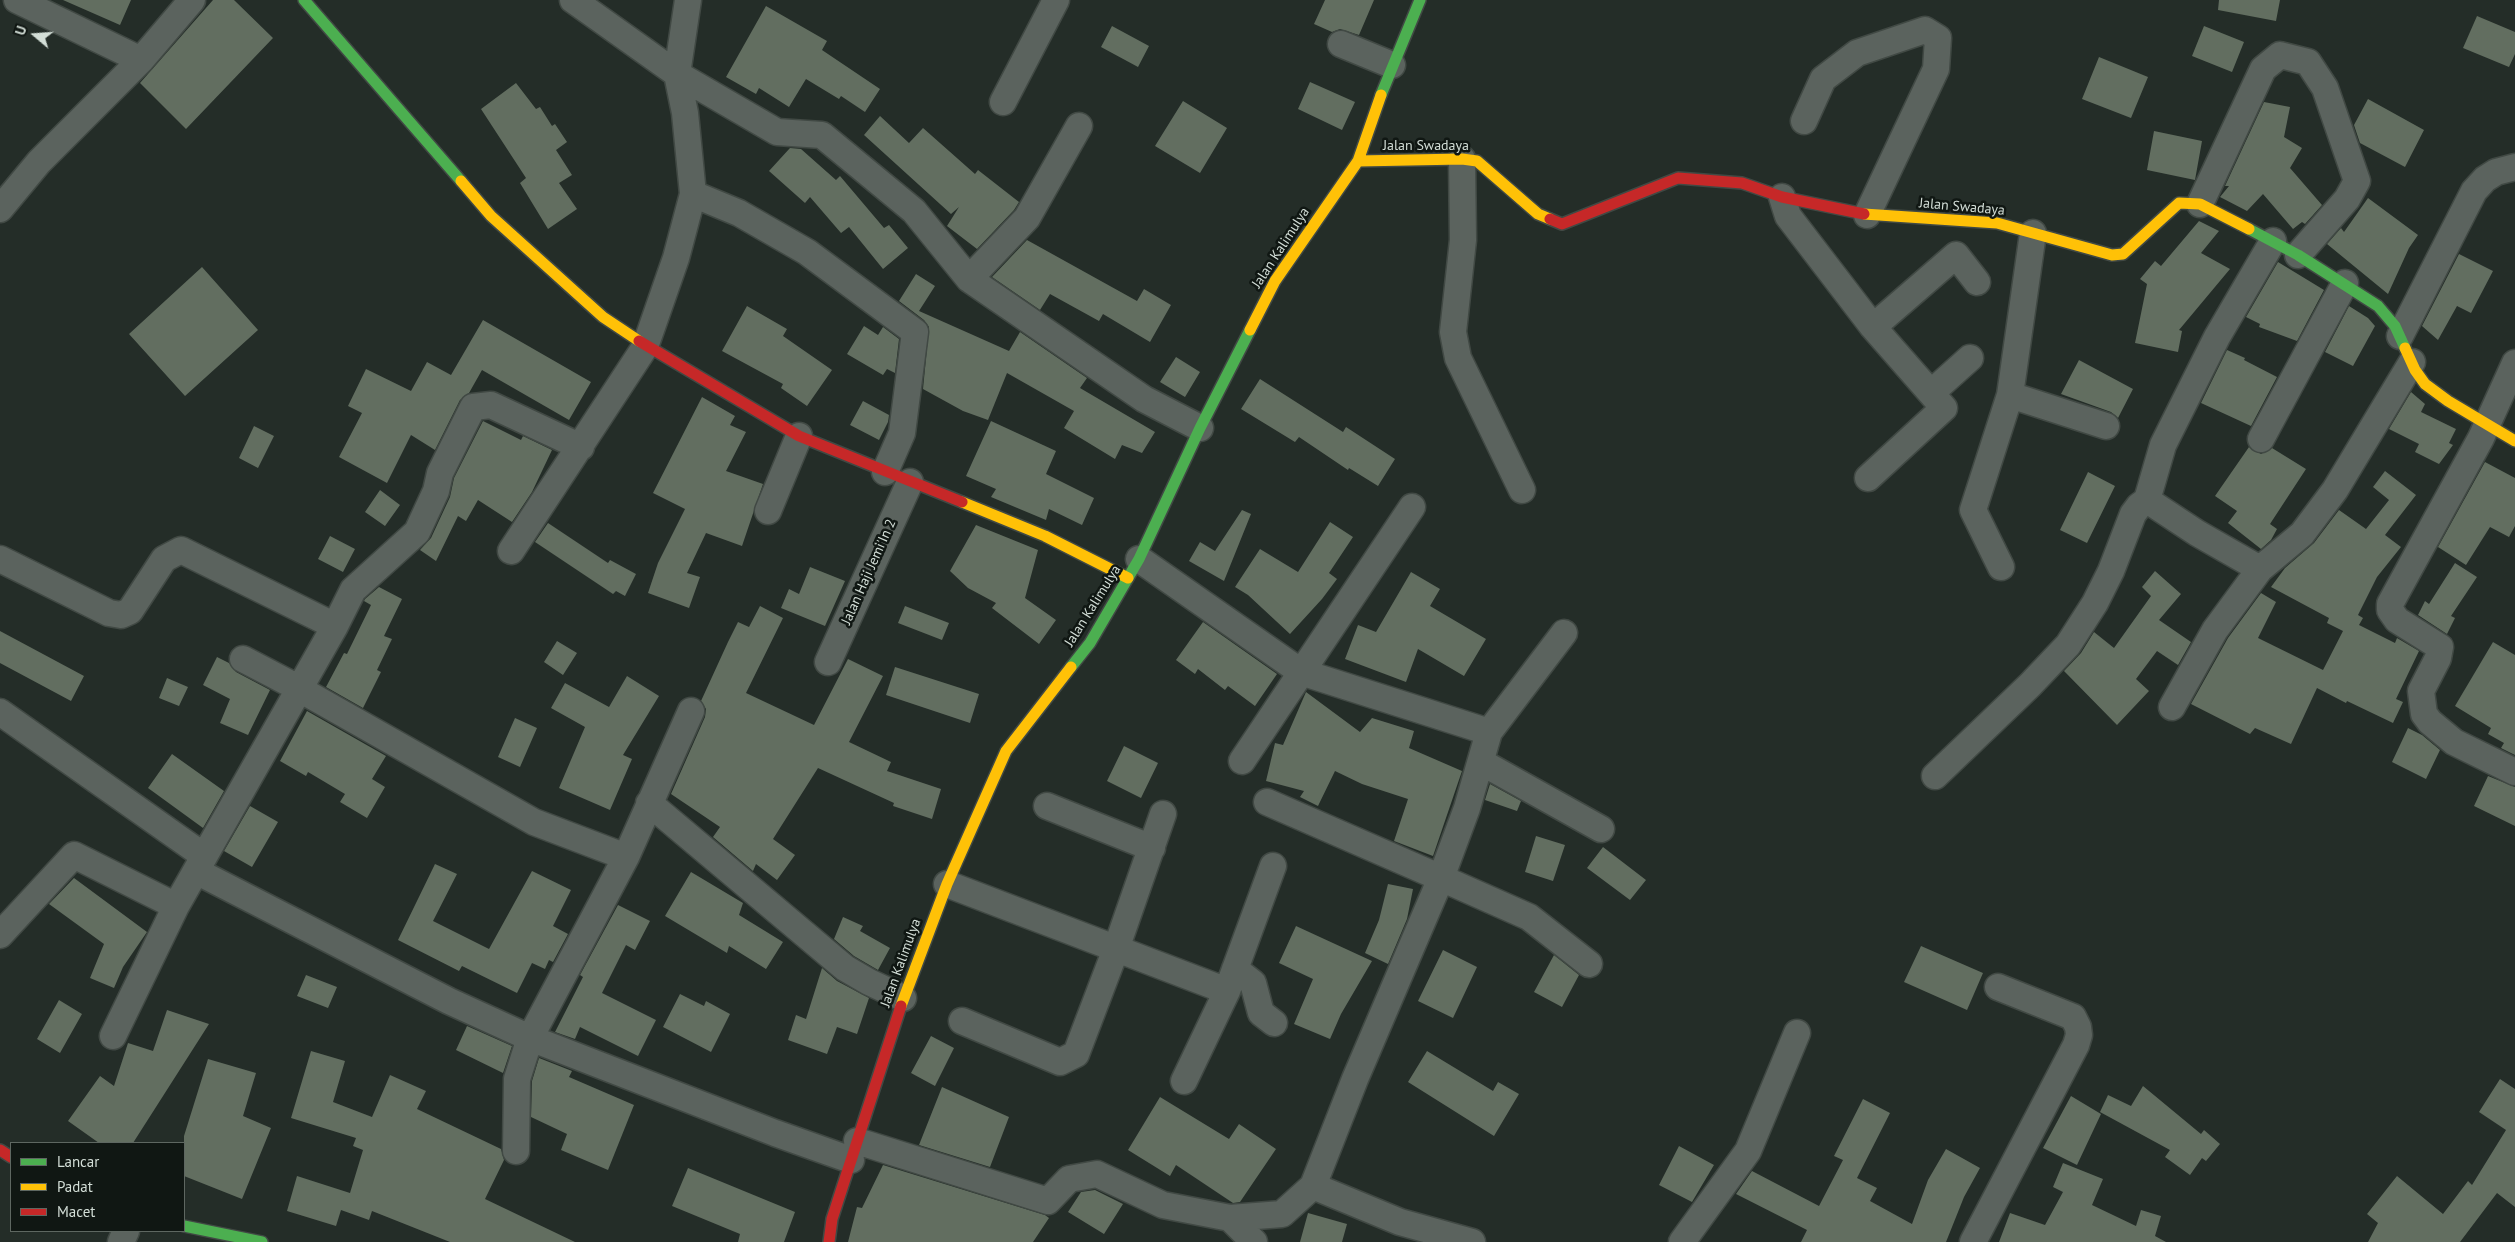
<!DOCTYPE html>
<style>
body{margin:0}
#map{position:relative;width:2515px;height:1242px;overflow:hidden;background:#242d28;font-family:"PT Sans",sans-serif}
canvas{display:block}
.legend{position:absolute;left:10px;top:1142px;width:175px;height:90px;box-sizing:border-box;background:#101713;border:1px solid #5e6761;margin:0;padding:6px 9px;list-style:none;font-size:15px;color:#d3ded7}
.legend li{display:flex;align-items:center;gap:10px;height:25px}
.legend b{width:25px;border:1px solid #5e6761}
.north{position:absolute;left:10px;top:10px;width:50px;height:50px;-webkit-text-stroke:4px #101713;paint-order:stroke;rotate:288deg;font-size:14px;font-weight:700;line-height:20px;text-align:center;color:#d3ded7}
.north::after{content:'';display:block;margin:auto;width:18px;height:22px;background:#d3ded7;clip-path:polygon(50% 0,100% 100%,50% 72%,0 100%)}
</style>
<div id="map">
<canvas width="2515" height="1242"></canvas>
<ul class="legend">
<li><b style="height:6px;background:#4caf50"></b>Lancar</li>
<li><b style="height:6px;background:#ffc107"></b>Padat</li>
<li><b style="height:6px;background:#c62828"></b>Macet</li>
</ul>
<div class="north">U</div>
</div>
<script>
const ctx = document.querySelector('canvas').getContext('2d');
ctx.lineJoin = 'round';
function fillPath(path, color) { ctx.fillStyle = color; ctx.fill(path, 'evenodd'); }
const poly = rows => new Path2D(rows.map(r => 'M' + r).join(''));
function strokePath(path, color, width, dash) { ctx.strokeStyle = color; ctx.lineWidth = width; ctx.lineCap = dash ? 'butt' : 'round'; ctx.setLineDash(dash || []); ctx.stroke(path); }
function drawText(font, color, halo, rows, align = 'center') {
  ctx.font = font + ' "PT Sans",sans-serif'; ctx.lineWidth = 5; ctx.setLineDash([]); ctx.textBaseline = 'middle'; ctx.strokeStyle = halo; ctx.fillStyle = color; for (const [text, x, y, turn = 0] of rows) {
    ctx.save(); ctx.translate(x, y); ctx.rotate((+turn || 0) * Math.PI / 180); ctx.textAlign = isNaN(turn) ? turn : align; if (halo) ctx.strokeText(text, 0, 0); ctx.fillText(text, 0, 0); ctx.restore();
  }
}
fillPath(poly([
 [63,0,131,0,120,25],
 [213,0,234,0,273,38,186,129,140,83],
 [1325,0,1374,0,1359,35,1340,29,1332,32,1314,24],
 [2219,0,2280,0,2276,21,2218,10],
 [766,6,827,41,822,50,880,89,865,112,841,96,839,99,806,79,789,107,759,88,756,94,726,77],
 [2477,16,2515,32,2515,54,2509,67,2463,48],
 [1112,26,1149,46,1138,67,1101,47],
 [2204,26,2244,42,2232,72,2192,56],
 [2099,57,2148,77,2131,118,2082,99],
 [1310,82,1355,102,1342,130,1298,109],
 [516,83,536,109,540,107,552,126,555,124,567,142,556,150,572,175,559,183,577,209,548,229,520,183,526,178,481,109],
 [2368,99,2424,130,2405,167,2360,143,2354,125],
 [1183,101,1227,128,1200,173,1155,146],
 [2264,102,2290,107,2284,137,2302,148,2290,168,2322,205,2305,224,2302,222,2293,229,2263,194,2247,211,2220,197,2229,186,2225,186],
 [880,116,909,143,923,128,975,174,978,170,1019,202,1014,210,977,249,947,226,959,207,951,214,864,135],
 [2154,131,2202,141,2195,180,2147,170],
 [790,148,801,149,836,180,840,176,884,228,889,225,908,248,883,269,849,227,841,233,810,197,805,203,769,171],
 [2368,198,2418,235,2409,248,2388,294,2327,244,2341,228,2344,232],
 [2199,221,2219,231,2201,253,2230,269,2179,330,2182,331,2178,352,2135,343,2147,284,2140,279,2155,261,2161,266],
 [1027,240,1137,301,1144,289,1171,305,1150,342,1103,314,1099,321,1050,294,1040,310,992,277],
 [2459,254,2493,271,2471,313,2457,306,2438,340,2422,326],
 [2278,262,2324,290,2297,341,2259,327,2260,324,2246,317],
 [202,267,258,330,185,396,129,334],
 [916,274,935,286,919,311,1009,351,1020,332,1087,378,1080,388,1155,432,1142,453,1122,445,1115,459,1064,428,1074,411,1007,373,988,420,963,411,923,389,929,327,924,320,899,301],
 [747,306,787,329,783,336,832,370,807,406,781,388,783,384,722,351],
 [2349,306,2368,318,2375,326,2353,366,2325,352],
 [483,320,591,382,569,420,482,370,469,393,460,400,435,450,411,435,387,483,339,457,362,413,348,406,366,369,411,391,427,362,451,375],
 [864,326,878,335,883,327,899,339,895,373,887,369,883,375,847,354],
 [2227,350,2245,358,2244,360,2277,377,2251,426,2201,403],
 [1176,357,1200,372,1185,397,1160,382],
 [2079,360,2133,389,2118,418,2111,412,2061,394],
 [1260,379,1343,432,1346,427,1395,459,1378,486,1349,468,1348,470,1299,437,1295,442,1241,409],
 [2411,392,2425,404,2421,412,2456,429,2449,443,2453,445,2439,464,2415,452,2419,444,2389,429],
 [702,397,735,416,730,425,746,432,726,471,763,484,742,546,706,533,687,573,700,577,689,608,648,593,658,563,685,509,653,493],
 [863,401,889,415,888,422,879,440,850,425],
 [483,421,521,440,523,436,552,450,532,492,512,522,478,500,466,521,458,516,436,561,420,550,431,538,450,497,454,478],
 [991,421,1056,451,1046,474,1094,498,1082,525,1049,509,1046,520,991,497,996,489,966,476],
 [254,426,274,436,258,468,239,458],
 [2249,447,2261,454,2272,448,2306,469,2270,524,2277,529,2271,540,2261,549,2228,523,2237,511,2215,496],
 [2485,462,2515,478,2515,526,2509,537,2490,527,2466,565,2438,547],
 [2385,471,2416,495,2385,535,2401,547,2377,577,2358,615,2363,618,2359,625,2395,643,2397,638,2419,651,2396,699,2403,702,2393,723,2347,701,2346,703,2317,688,2291,744,2255,728,2250,734,2191,704,2228,638,2261,593,2276,602,2258,638,2323,670,2343,631,2327,623,2329,618,2271,587,2285,568,2314,543,2339,510,2366,529,2389,500,2373,487],
 [2088,472,2115,486,2087,543,2060,530],
 [380,490,400,505,385,526,365,512],
 [1242,510,1251,514,1224,581,1189,561,1200,542,1215,551],
 [1330,522,1353,537,1329,573,1337,579,1322,599,1290,634,1248,595,1235,587,1260,549,1298,572],
 [548,523,608,563,610,560,636,574,625,596,616,591,613,594,535,542],
 [976,525,1038,550,1025,598,1056,620,1039,644,992,608,996,603,968,588,950,571],
 [330,536,355,549,343,572,318,559],
 [2455,563,2477,577,2451,616,2455,618,2447,634,2418,615,2425,601,2429,604],
 [810,567,845,581,825,626,781,608,789,589,799,594],
 [2155,571,2181,594,2159,620,2191,642,2178,665,2157,651,2136,679,2149,691,2117,725,2064,671,2081,653,2094,632,2114,648,2151,596,2142,587],
 [1411,572,1440,589,1430,606,1486,639,1464,676,1418,649,1406,682,1345,659,1358,625,1376,632],
 [379,587,402,599,384,636,392,639,377,670,381,672,363,708,326,687,344,653,347,654,371,605,364,601,365,599],
 [760,606,783,618,746,693,814,725,848,659,883,676,849,742,891,762,887,771,941,789,932,819,893,806,894,803,818,768,773,839,795,855,777,880,756,864,753,871,713,837,720,827,671,794,705,717,706,709,701,701,728,642,738,622,749,627],
 [905,606,949,623,942,640,898,623],
 [1203,622,1277,674,1255,706,1228,686,1225,690,1198,669,1195,674,1176,660],
 [0,631,84,676,71,701,0,663],
 [557,641,577,653,563,675,544,662],
 [2493,642,2515,655,2515,755,2501,748,2504,743,2488,734,2491,728,2455,706],
 [217,657,229,663,236,672,270,690,248,735,220,723,230,699,203,685],
 [895,667,979,694,970,723,886,695],
 [627,676,659,696,623,755,632,759,610,810,559,788,585,727,551,708,565,683,609,707],
 [167,678,188,687,179,706,159,698],
 [1306,692,1360,732,1372,718,1414,731,1409,748,1462,771,1433,856,1394,841,1408,799,1362,784,1335,771,1318,806,1300,797,1304,791,1266,781,1275,743,1283,745],
 [307,711,386,756,372,779,385,787,367,818,340,802,345,794,308,772,306,776,280,761],
 [515,718,537,728,520,767,498,757],
 [2408,728,2422,735,2440,750,2426,779,2392,762],
 [1124,746,1158,763,1141,798,1107,781],
 [172,754,224,791,203,828,148,788],
 [2488,776,2515,787,2515,826,2474,806],
 [1490,784,1521,801,1517,811,1485,800],
 [250,806,278,822,252,867,224,851],
 [1536,836,1565,845,1553,881,1525,872],
 [1603,847,1646,880,1630,900,1587,868],
 [435,864,457,874,433,921,489,949,532,871,571,890,553,926,568,934,553,962,549,960,545,969,532,963,517,993,462,966,459,971,398,940],
 [691,872,743,903,739,915,783,942,766,969,729,946,727,953,665,916],
 [74,878,147,932,123,967,114,988,90,978,104,944,49,904],
 [1388,884,1413,889,1407,919,1388,964,1365,953,1379,920],
 [618,905,650,921,635,950,626,945,602,993,656,1020,638,1056,580,1027,575,1039,555,1032,583,977,580,975],
 [843,917,863,926,860,931,890,948,878,970,854,956,834,939],
 [1296,926,1372,961,1341,1014,1330,1039,1294,1024,1313,979,1279,963],
 [1921,946,1983,973,1967,1010,1904,982],
 [1443,950,1477,967,1453,1018,1418,1001],
 [1554,955,1579,975,1562,1007,1534,992],
 [822,968,837,981,869,998,857,1034,837,1027,827,1054,788,1040,796,1015,806,1019],
 [306,975,337,987,328,1008,297,996],
 [680,994,704,1006,706,1001,730,1014,711,1052,663,1027],
 [59,1000,82,1014,60,1053,37,1039],
 [167,1010,209,1024,133,1143,99,1143,68,1121,100,1076,114,1086,128,1043,153,1051],
 [467,1026,512,1046,503,1073,456,1050],
 [931,1036,954,1048,935,1086,911,1073],
 [311,1051,345,1061,333,1102,372,1117,390,1075,426,1091,417,1109,501,1149,504,1160,485,1199,575,1242,450,1242,372,1211,369,1220,341,1210,336,1226,287,1211,297,1176,350,1193,363,1150,353,1146,356,1138,291,1118],
 [1427,1051,1493,1091,1498,1082,1519,1094,1494,1136,1408,1082],
 [539,1058,572,1071,569,1077,634,1105,608,1170,561,1150,567,1134,531,1117,532,1081],
 [208,1059,256,1073,243,1116,271,1128,242,1199,184,1176,184,1136],
 [2500,1079,2515,1089,2515,1207,2497,1193,2460,1242,2368,1242,2378,1223,2367,1214,2397,1176,2443,1214,2468,1181,2472,1185,2506,1130,2479,1112],
 [2143,1086,2201,1134,2204,1130,2220,1144,2206,1161,2202,1158,2190,1175,2165,1157,2170,1150,2100,1112,2108,1095,2131,1106],
 [942,1087,1009,1117,990,1167,919,1145],
 [2071,1096,2101,1114,2077,1165,2043,1148],
 [1160,1097,1229,1139,1239,1124,1276,1149,1240,1202,1233,1203,1176,1165,1170,1176,1128,1150],
 [1863,1099,1890,1113,1857,1178,1877,1188,1870,1201,1912,1224,1928,1180,1946,1149,1980,1168,1964,1197,1946,1242,1801,1242,1807,1230,1736,1194,1752,1171,1819,1206,1843,1160,1834,1156],
 [1679,1146,1714,1165,1692,1202,1659,1185],
 [2063,1163,2103,1179,2092,1205,2136,1226,2141,1210,2161,1216,2155,1236,2166,1242,1999,1242,2010,1213,2045,1225,2063,1192,2053,1187],
 [883,1165,1045,1215,1049,1218,1033,1242,848,1242,857,1207,862,1208],
 [688,1168,795,1212,784,1242,738,1242,740,1234,672,1206],
 [1095,1190,1123,1204,1104,1234,1068,1212,1081,1192],
 [1308,1213,1347,1224,1342,1242,1300,1242]
]), '#626e60');
const street = poly([
 [17,0,141,60],
 [573,0,677,74,777,132,822,135,914,211,969,279,1144,399,1200,428],
 [1341,44,1392,65],
 [1003,102,1056,0],
 [1804,121,1823,79,1857,53,1925,30,1938,38,1936,69,1867,215],
 [1462,159,1463,240,1453,332,1458,358,1522,490],
 [693,194,739,213,807,252,915,332,902,433,885,472],
 [1782,197,1788,216,1873,327,1944,408,1868,478],
 [2200,204,2263,69,2280,55,2308,62,2325,88,2357,181,2347,199,2298,255],
 [0,209,39,162,141,60,192,0],
 [969,279,1027,218,1079,126],
 [1873,327,1956,255,1977,282],
 [2400,336,2474,191,2485,179,2496,172,2515,167],
 [2515,363,2481,438,2390,604,2390,610,2397,620,2440,647,2438,658,2421,691,2424,714,2430,722,2454,742,2515,772],
 [1931,393,1970,358],
 [2010,395,2106,426],
 [2261,439,2345,283],
 [2147,500,2197,533,2260,569,2302,534,2335,490,2412,362],
 [768,511,799,436],
 [511,551,645,347,676,258,693,194,685,113,677,74,688,0],
 [0,559,109,613,121,615,130,611,164,559,181,550,335,626,176,906,113,1036],
 [1139,559,1301,672,1489,732,1467,808,1441,878,1267,802],
 [2001,567,1973,510,2010,395,2033,233],
 [335,626,353,590,417,532,436,491,440,473,473,407,491,405,581,447],
 [243,659,287,682,534,822,626,857,530,1038,517,1079,516,1151],
 [828,662,910,482],
 [2172,707,2215,630,2260,569],
 [0,712,204,856],
 [1489,732,1564,633],
 [1242,761,1412,507],
 [1481,762,1601,829],
 [1935,776,2030,685,2068,645,2095,603,2111,571,2133,514,2139,506,2147,500,2163,445,2217,337,2273,241],
 [649,803,845,968,869,982,903,998],
 [1047,806,1152,848],
 [626,857,691,711],
 [196,871,449,1001,530,1038,775,1133,851,1160],
 [947,884,1227,991],
 [0,935,74,855,176,906],
 [1235,969,1253,983,1261,1013,1274,1023],
 [962,1021,1060,1062,1076,1054,1116,949,1163,814],
 [1184,1081,1227,991,1273,866],
 [857,1141,1048,1201,1069,1179,1097,1174,1163,1205,1230,1218,1282,1214,1313,1186,1355,1079,1441,878,1529,917,1589,964],
 [1313,1186,1400,1222,1472,1242],
 [1230,1218,1254,1242],
 [121,1242,126,1231],
 [1682,1242,1748,1151,1797,1033],
 [1973,1242,2076,1045,2079,1035,2078,1027,2073,1017,1998,987]
]);
const fast = poly([
 [304,0,461,181],
 [1381,95,1420,0],
 [2249,229,2298,255,2378,306,2395,326,2405,348],
 [1071,667,1090,643,1139,559,1200,428,1250,330],
 [184,1226,262,1242]
]);
const slow = poly([
 [1358,161,1462,159,1477,161,1538,214,1550,219],
 [461,181,491,216,603,317,639,341],
 [1864,214,1997,223,2112,255,2123,254,2179,203,2200,204,2249,229],
 [1250,330,1275,281,1358,161,1381,95],
 [2405,348,2415,370,2425,384,2448,401,2515,441],
 [962,502,1045,536,1128,578],
 [901,1006,947,884,1006,751,1071,667]
]);
const jam = poly([
 [1550,219,1562,224,1678,178,1742,183,1782,197,1864,214],
 [639,341,799,436,962,502],
 [0,1150,11,1157],
 [829,1242,832,1219,901,1006]
]);
strokePath(street, '#414944', 29);
strokePath(fast, '#414944', 14);
strokePath(slow, '#414944', 14);
strokePath(jam, '#414944', 14);
strokePath(street, '#5b635e', 26);
strokePath(fast, '#4caf50', 11);
strokePath(slow, '#ffc107', 11);
strokePath(jam, '#c62828', 11);
drawText('14px', '#d3ded7', '#101713', [
 ["Jalan Swadaya",1426,146],
 ["Jalan Swadaya",1962,207,5],
 ["Jalan Kalimulya",1281,248,-57],
 ["Jalan Haji Jemi'In 2",869,572,-66],
 ["Jalan Kalimulya",1093,606,-58],
 ["Jalan Kalimulya",901,963,-70]
]);
</script>
